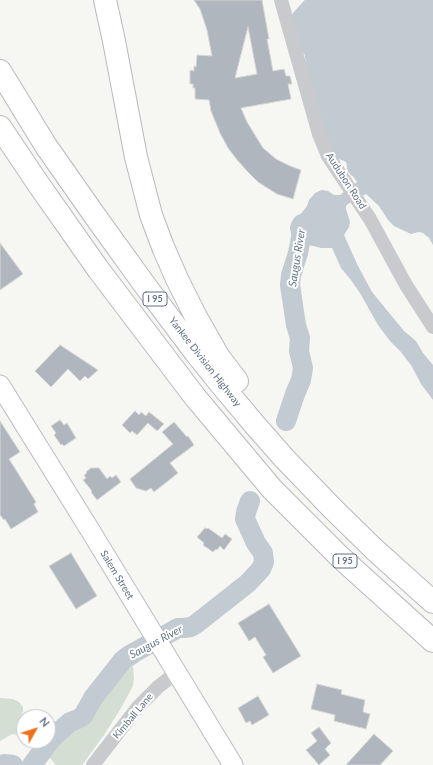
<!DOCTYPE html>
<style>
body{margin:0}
#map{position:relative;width:433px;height:765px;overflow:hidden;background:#f6f6f2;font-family:Lato,sans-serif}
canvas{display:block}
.north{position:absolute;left:16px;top:709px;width:40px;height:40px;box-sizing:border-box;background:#fff;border:1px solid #c1c6cf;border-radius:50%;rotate:51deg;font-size:11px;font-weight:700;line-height:16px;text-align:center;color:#637086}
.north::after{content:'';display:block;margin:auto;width:14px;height:18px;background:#f07019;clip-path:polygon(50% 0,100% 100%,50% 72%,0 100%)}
</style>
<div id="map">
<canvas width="433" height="765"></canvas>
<div class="north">N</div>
</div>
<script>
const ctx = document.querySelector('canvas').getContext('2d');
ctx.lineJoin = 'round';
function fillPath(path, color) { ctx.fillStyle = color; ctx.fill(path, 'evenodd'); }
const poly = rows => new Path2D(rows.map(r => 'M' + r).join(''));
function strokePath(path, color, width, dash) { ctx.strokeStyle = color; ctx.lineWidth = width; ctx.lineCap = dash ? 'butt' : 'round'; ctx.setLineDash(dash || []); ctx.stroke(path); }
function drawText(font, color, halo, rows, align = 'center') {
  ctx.font = font + ' Lato,sans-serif'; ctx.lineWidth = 4; ctx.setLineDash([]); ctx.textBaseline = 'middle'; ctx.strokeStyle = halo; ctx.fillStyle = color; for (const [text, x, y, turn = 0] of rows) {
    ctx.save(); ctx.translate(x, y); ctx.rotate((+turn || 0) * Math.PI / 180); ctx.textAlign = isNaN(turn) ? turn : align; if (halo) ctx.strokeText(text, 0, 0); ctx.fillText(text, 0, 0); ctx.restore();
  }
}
fillPath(poly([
 [126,647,139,662,133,666,134,678,133,686,121,708,104,735,82,765,56,765,50,758,43,756,40,756,34,746,34,741,48,741,48,726,53,723,63,719,68,716,92,693,108,669,117,659,120,651],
 [0,698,13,699,19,702,23,707,23,711,21,716,23,725,24,728,24,733,22,735,18,735,12,734,0,741]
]), '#d5ded3');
fillPath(poly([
 [325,0,419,0,423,5,433,9,433,245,429,238,423,233,419,232,411,234,394,226,388,220,379,206,366,194,348,204,346,206,346,209,350,222,349,227,344,235,358,266,372,292,404,331,416,341,423,353,433,365,433,400,421,384,411,365,400,351,390,341,378,325,360,293,351,280,341,268,332,248,321,248,297,242,292,239,291,235,291,232,293,224,307,206,309,200,315,193,322,190,328,191,334,195,340,195,357,182,352,175,352,166,350,162,345,159,325,116,320,92,316,82,315,71,313,64,310,45,302,18,306,11,312,5,321,4]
]), '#c3cbd2');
strokePath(poly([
 [357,0,343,3,311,8,301,19,304,24,307,44,311,46,314,50,317,69,327,106,325,115,327,129,331,141,335,147,351,153,356,159,357,167],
 [405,0,433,6],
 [286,421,295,394,301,380,303,368,299,351,300,338,296,325,290,285,291,275,298,253,302,233,300,228,302,224,308,222],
 [1,765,4,764,13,765],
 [32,765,52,738,70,722,78,719,83,716,93,698,123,660,128,656,178,628,184,628,191,627,196,624,248,583,261,569,264,562,263,553,256,543,245,519,246,512,250,501]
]), '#c3cbd2', 20);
const building = poly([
 [194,0,262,0,269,39,267,39,273,71,284,69,286,76,290,76,292,84,288,84,291,99,241,108,247,122,263,148,276,159,290,166,301,170,293,199,277,194,258,182,248,172,238,161,228,148,220,133,211,111,209,100,195,99,195,88,193,88,193,84,190,84,190,70,194,71,194,66,196,67,197,55,212,56,207,30,200,9,194,0],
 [248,27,257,74,235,78,248,27],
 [0,243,23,274,0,290,0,243],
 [60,345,98,370,88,379,85,376,80,381,68,369,51,387,35,371,60,345],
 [135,411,139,415,141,412,146,416,149,412,164,424,157,431,148,423,137,435,132,431,130,433,122,425,135,411],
 [60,420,64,425,67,423,76,438,64,446,62,444,61,445,54,435,56,433,51,426,60,420],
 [0,421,20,452,9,459,36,502,34,504,38,512,11,529,5,519,4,520,0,515,0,421],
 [174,422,187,437,188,436,194,445,170,463,178,473,154,492,151,488,146,491,136,488,130,479,173,444,162,432,174,422],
 [91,468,99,468,107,479,110,476,112,478,116,475,121,482,97,500,91,492,92,491,83,480,86,478,84,475,87,473,86,472,91,468],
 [205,528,207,529,208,528,222,538,225,534,232,539,224,550,220,546,217,550,216,549,213,552,203,545,204,543,197,537,205,528],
 [71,553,97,596,76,609,49,566,71,553],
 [269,604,301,656,273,673,263,657,266,655,255,637,249,641,238,623,269,604],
 [317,684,342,690,341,694,365,700,363,712,370,714,366,729,334,721,335,715,311,709,317,684],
 [258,696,269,715,252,725,250,721,246,723,238,708,258,696],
 [319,727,331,743,325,749,330,755,319,765,306,750,317,741,311,733,319,727],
 [374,734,393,751,380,765,346,765,374,734]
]);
fillPath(building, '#b0b6bd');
strokePath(building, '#d7d8d5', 1);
const secondary = poly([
 [0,385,90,530,233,765]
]);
const highway = poly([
 [105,0,114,41,136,157,151,215,163,247,177,279,196,317,218,356,237,381],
 [0,71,46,146,95,216,144,284,195,352,224,388,255,425,284,458,332,508,375,550,433,602],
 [0,127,39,185,98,269,195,397,272,489,340,557,433,641]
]);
strokePath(secondary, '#babdc3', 21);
strokePath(highway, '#b7babe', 24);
strokePath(poly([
 [281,0,319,134,328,156,370,219,406,285,433,327],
 [93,765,138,707,158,687,177,672]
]), '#c8cace', 14);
strokePath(secondary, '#fff', 19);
strokePath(highway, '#fff', 22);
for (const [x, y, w] of [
 [155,299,24],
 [345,561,24]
]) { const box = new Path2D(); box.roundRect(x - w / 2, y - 7, w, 14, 3); ctx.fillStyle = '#fff'; ctx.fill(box); strokePath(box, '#637086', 1); }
drawText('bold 9px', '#637086', null, [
 ["I 95",155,299],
 ["I 95",345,561]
]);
drawText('10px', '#637086', '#fff', [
 ["Audubon Road",346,181,57],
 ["Yankee Division Highway",205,362,52],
 ["Salem Street",117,575,59],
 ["Kimball Lane",133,716,-50]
]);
drawText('italic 11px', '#63798a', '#fff', [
 ["Saugus River",297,258,-81],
 ["Saugus River",156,642,-28]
]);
</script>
